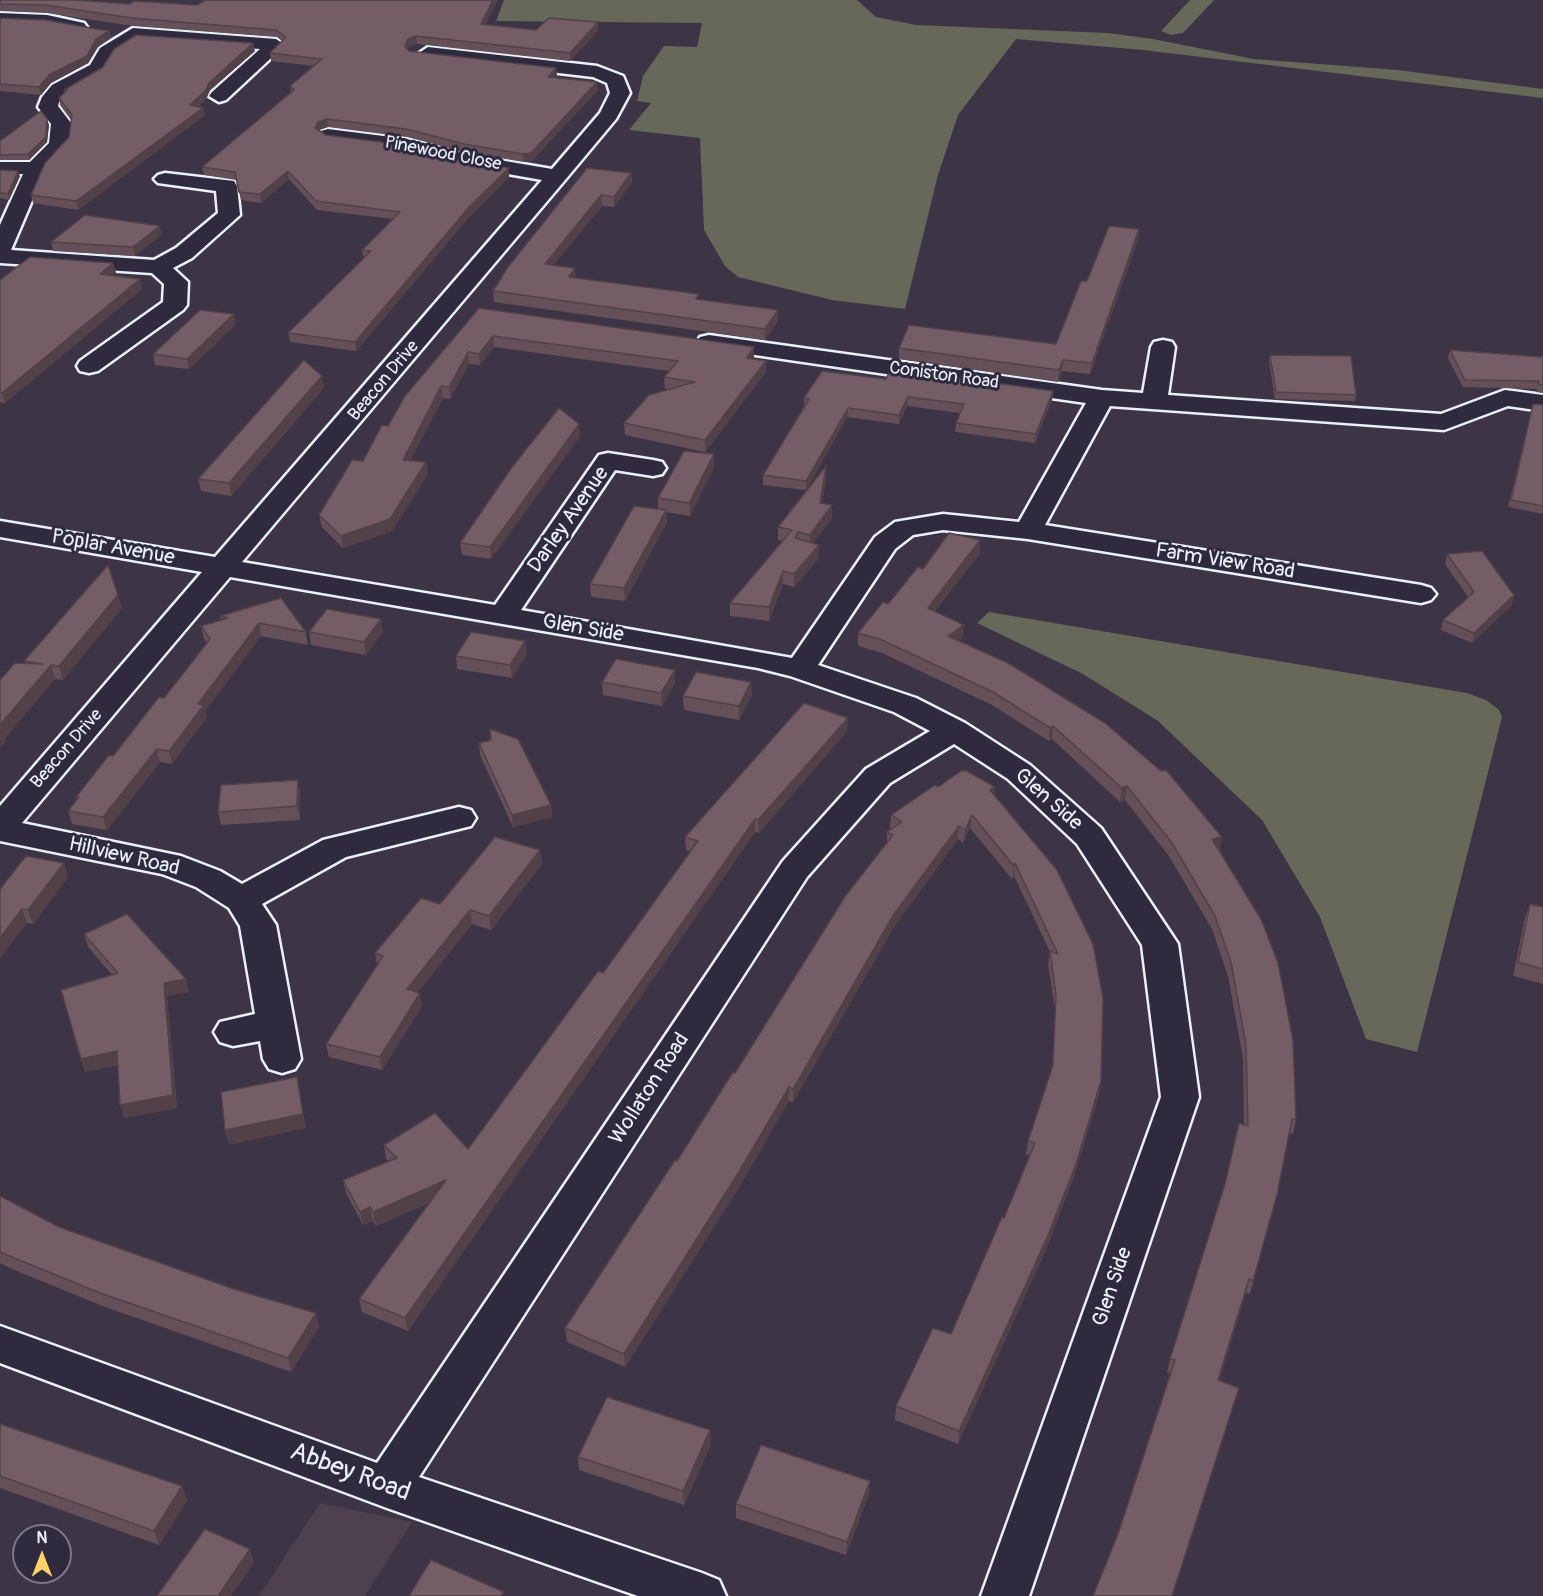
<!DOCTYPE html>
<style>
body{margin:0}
#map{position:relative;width:1543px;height:1596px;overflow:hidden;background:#3d3445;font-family:Pangolin,sans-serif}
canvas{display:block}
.north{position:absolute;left:12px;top:1524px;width:60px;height:60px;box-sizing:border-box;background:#2f2a3d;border:2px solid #797a88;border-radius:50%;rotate:0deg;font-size:16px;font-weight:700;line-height:24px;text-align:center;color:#e8f1f8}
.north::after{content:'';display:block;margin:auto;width:21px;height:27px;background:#ffd166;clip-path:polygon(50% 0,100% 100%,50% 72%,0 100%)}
</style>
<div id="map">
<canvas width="1543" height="1596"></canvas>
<div class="north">N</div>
</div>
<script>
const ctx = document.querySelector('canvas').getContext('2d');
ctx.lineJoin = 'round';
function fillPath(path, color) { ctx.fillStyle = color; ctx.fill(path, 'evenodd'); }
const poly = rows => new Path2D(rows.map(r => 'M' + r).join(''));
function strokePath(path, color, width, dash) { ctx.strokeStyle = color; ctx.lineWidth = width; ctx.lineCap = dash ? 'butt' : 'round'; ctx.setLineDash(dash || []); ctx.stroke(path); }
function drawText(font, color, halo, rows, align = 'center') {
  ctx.font = font + ' Pangolin,sans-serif'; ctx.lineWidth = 6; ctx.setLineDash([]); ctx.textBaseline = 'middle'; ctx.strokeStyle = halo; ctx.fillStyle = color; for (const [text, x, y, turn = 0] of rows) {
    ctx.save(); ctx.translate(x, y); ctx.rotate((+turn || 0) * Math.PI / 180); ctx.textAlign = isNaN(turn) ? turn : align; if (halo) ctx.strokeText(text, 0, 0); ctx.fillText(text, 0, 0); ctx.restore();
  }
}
fillPath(poly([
 [320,1503,412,1522,365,1596,259,1596]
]), '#4e404f');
fillPath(poly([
 [504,0,857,0,876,17,916,25,1108,33,1153,39,1254,59,1398,70,1543,89,1543,98,1143,50,1016,39,958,115,938,175,905,309,832,300,738,277,725,266,704,230,700,138,629,130,651,103,637,101,643,76,664,46,697,47,702,23,496,21],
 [1190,0,1214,0,1183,33,1171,35,1161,31],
 [989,612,1467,693,1486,700,1499,710,1502,717,1417,1052,1366,1039,1320,917,1262,820,1158,721,1083,674,977,623]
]), '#66685a');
const minor = poly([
 [0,13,47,15,84,23,87,27,78,32,47,25,0,23,0,13],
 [133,28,276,39,285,45,226,100,219,102,209,96,212,92,260,49,137,40,114,55,104,73,66,93,59,102,58,106,71,123,69,145,45,170,11,250,154,260,176,248,218,213,216,191,158,183,154,179,158,175,165,173,234,181,237,186,240,215,192,258,173,268,188,282,187,305,183,310,98,371,89,373,80,371,77,366,80,361,163,302,164,284,152,273,0,263,0,225,23,174,0,174,0,162,30,162,49,143,51,124,38,107,42,97,52,85,90,65,100,48,133,28],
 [428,47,597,66,623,76,630,93,616,119,565,180,242,562,495,605,599,455,608,453,653,460,662,462,666,468,662,474,653,476,615,470,521,610,792,658,875,537,895,522,943,514,1019,522,1086,403,700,347,697,342,700,337,709,335,1102,390,1143,393,1151,347,1154,342,1163,340,1172,342,1175,347,1168,395,1441,414,1505,390,1543,395,1543,411,1508,406,1444,430,1110,406,1045,525,1421,585,1431,588,1436,594,1431,600,1421,603,1028,539,943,530,913,535,895,549,818,665,916,698,965,723,1030,765,1101,828,1178,944,1199,1097,1029,1596,981,1596,1161,1097,1142,945,1077,844,1008,779,954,744,890,783,807,877,419,1477,702,1573,719,1580,726,1596,638,1596,387,1508,0,1363,0,1326,377,1463,783,861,866,769,930,731,894,712,790,676,758,668,230,577,22,823,181,856,220,871,242,884,323,840,459,807,471,810,476,818,471,826,346,857,262,904,276,925,301,1059,295,1069,282,1073,269,1069,263,1059,260,1041,233,1046,220,1042,214,1032,220,1022,255,1014,240,926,229,908,196,887,162,874,0,841,0,806,202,572,0,537,0,521,215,557,542,180,462,166,406,151,328,141,321,139,318,135,321,131,328,129,407,139,464,154,552,169,600,113,610,93,607,83,593,77,421,57,419,53,428,47]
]);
strokePath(minor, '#e8f1f8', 5);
fillPath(minor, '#2f2a3d');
fillPath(poly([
 [0,0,130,4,197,5,205,0,498,0,485,24,536,30,598,22,598,30,570,61,417,44,408,47,407,49,409,51,557,75,555,77,598,90,532,161,524,162,464,152,407,137,328,127,319,130,319,131,326,135,509,168,509,177,471,215,356,351,290,342,288,333,364,258,362,250,393,219,317,210,289,179,261,203,241,200,236,180,204,175,202,167,291,92,290,86,315,66,271,61,270,53,282,41,277,37,133,26,47,13,0,11],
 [0,18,109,31,111,38,98,47,88,63,51,83,41,95,0,91],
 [255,51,210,90,207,97,198,107,203,108,205,115,78,210,33,203,31,195,69,137,71,120,60,105,59,98,65,92,64,90],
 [49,125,47,142,29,160,0,160,0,141],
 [0,170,20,176,9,200,0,198],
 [631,173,632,183,614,207,602,206,553,265,576,278,699,300,778,310,778,321,765,340,494,302,493,291,508,267],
 [1139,229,1138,240,1090,374,1062,371,1058,382,899,359,899,348,1056,344,1087,281],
 [162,234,135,256,53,251,51,242],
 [113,263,116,273,112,275,140,279,142,289,5,403,0,402,0,280],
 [479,308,754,347,753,359,766,361,766,372,705,452,625,435,624,423,668,389,665,389,664,377,669,371,494,347,480,365,469,364,450,399,443,398,410,461,426,462,428,474,392,531,343,548,322,527,319,515,363,461,388,426],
 [236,324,189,369,155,365,153,354],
 [1450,350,1543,357,1543,393,1536,392,1537,389,1463,387,1448,358],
 [1270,355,1356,395,1355,401,1275,399,1269,361],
 [886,379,1053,391,1052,400,1035,443,955,432,956,423,960,413,907,406,899,424,847,417,806,490,763,485,763,475,804,408,804,398],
 [324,388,231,496,201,491,198,479],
 [1533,404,1543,405,1543,514,1508,507],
 [579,424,580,436,491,559,462,555,460,543],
 [714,454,714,467,690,516,666,512,667,522,625,601,591,597,590,584,658,509,658,498],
 [826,466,826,478,822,503,832,505,832,518,813,543,819,558,794,587,783,584,769,621,730,616,730,603,783,541,778,540,778,527],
 [980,540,980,553,935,611,963,638,959,641,1220,850,1296,1120,1293,1134,1289,1133,1277,1195,1250,1294,1246,1293,1219,1381,1239,1388,1235,1402,1118,1534,1171,1374,1167,1372,1170,1359,1244,1125,1243,1059,1228,976,1212,929,1169,856,1125,800,1120,802,1052,739,1049,741,992,705,882,653,858,646,858,633,888,604],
 [1447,554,1514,595,1511,606,1472,643,1441,630,1443,620,1468,597,1445,564],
 [122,608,63,680,55,679,5,738,6,741,0,747,0,680,25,663,24,661],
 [220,616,306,632,308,645,261,636,205,711,207,717,172,764,160,762,107,830,72,824,68,811,77,800,76,797,113,756,164,698,207,643,204,639,201,626,221,620],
 [309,632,383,632,366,655,311,645],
 [525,641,527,654,512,678,457,669,456,656],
 [602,682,675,683,662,706,603,695],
 [751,682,752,695,739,720,684,710,683,696],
 [847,731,759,833,755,832,408,1331,362,1312,359,1299,431,1202,376,1226,373,1221,363,1225,346,1193,343,1180,389,1161,386,1159,384,1145,468,1149,603,973,690,852,686,850,685,837],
 [479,743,551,805,552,817,513,827,480,755],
 [298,780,300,794,300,820,221,825,218,812],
 [938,787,994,795,1057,870,1101,1081,1099,1094,1074,1177,1045,1252,958,1444,895,1420,896,1406,951,1334,1004,1218,1030,1155,1026,1155,1028,1141,1052,1069,1055,1009,1048,964,1050,952,1014,876,1012,879,970,828,963,843,958,839,894,927,793,1102,789,1101,738,1189,625,1367,567,1342,565,1328,677,1161,887,843,887,832,891,829,890,828,891,815],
 [540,850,542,864,491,930,472,924,418,992,422,1006,382,1070,329,1057,326,1044,377,965,375,953,440,904],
 [64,863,68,877,33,924,27,923,0,958,0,889],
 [1530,904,1543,907,1543,984,1513,976,1525,917],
 [84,934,189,992,167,996,177,1108,124,1118,118,1065,85,1072,81,1059,112,975,88,947],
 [0,1196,59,1227,237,1290,316,1313,319,1327,291,1372,105,1307,12,1269,0,1263],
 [0,1424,187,1500,159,1545,0,1488],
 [710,1430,711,1444,684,1505,579,1470,578,1457],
 [869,1494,846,1555,736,1518,736,1504]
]), '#655059');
fillPath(poly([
 [493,0,498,0,482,31,481,24],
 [598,22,598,30,570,61,570,53],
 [109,31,111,38,98,47,88,63,51,83,41,95,39,87,49,75,96,39],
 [416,36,417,44,408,47,406,53,405,46,407,40],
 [253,43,255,51,210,90,207,97,191,113,190,105,209,83],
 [556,68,557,75,549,84,548,77],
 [597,82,598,90,532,161,524,162,523,154],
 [203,108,205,115,78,210,76,201],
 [47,119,49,125,47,142,29,160,28,154],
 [327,119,328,127,319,130,316,136,315,128,318,122],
 [509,168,509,177,471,215,356,351,355,342,470,206],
 [18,171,20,176,9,200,8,194],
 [288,171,289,179,261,203,260,194],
 [631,173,632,183,614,207,614,197],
 [601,195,602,206,546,275,545,264],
 [160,226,162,234,135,256,133,247],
 [1139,229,1138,240,1090,374,1092,363],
 [113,263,116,273,102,284,100,274],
 [575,268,576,279,569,277],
 [140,279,142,289,5,403,2,393],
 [778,310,778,321,765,340,765,329],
 [234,314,236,324,189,369,187,359],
 [493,336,494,347,480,365,479,354],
 [754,347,754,358,747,370,747,358],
 [468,352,469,364,450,399,449,387],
 [1063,360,1062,371,1058,382,1059,370],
 [766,361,766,372,705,452,705,440],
 [322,376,324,388,231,496,229,483],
 [441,386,443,398,404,472,403,460],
 [1053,391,1052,400,1035,443,1036,434],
 [908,397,907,406,899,424,899,415],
 [848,408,847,417,806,490,806,481],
 [579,424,580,436,491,559,490,547],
 [714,454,714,467,690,516,689,503],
 [426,462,428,474,392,531,343,548,341,536],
 [826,466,826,478,820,515,820,503],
 [832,505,832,518,810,547,810,535],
 [666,510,667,522,625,601,624,588],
 [980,540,980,553,927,621,928,608],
 [819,545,819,558,794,587,794,574],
 [783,571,783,584,769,621,769,607],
 [118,595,122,608,63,680,59,666],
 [1514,595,1511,606,1472,643,1474,633],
 [381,619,383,632,366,655,364,642],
 [259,623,261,636,205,711,207,717,172,764,169,751,198,704],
 [964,625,963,638,947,650,948,636],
 [525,641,527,654,512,678,510,665],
 [51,665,55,679,5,738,6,741,0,747,0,725],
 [675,670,675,683,662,706,661,693],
 [751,682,752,695,739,720,739,706],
 [848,718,847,731,759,833,758,820],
 [1053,726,1052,739,1049,741,1050,728],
 [157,749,160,762,107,830,103,817],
 [298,780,300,794,300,820,297,806],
 [1127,786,1125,800,1120,802,1122,788],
 [995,787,994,800,990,790],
 [551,805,552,817,513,827,512,815],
 [972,815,970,828,963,843,965,830],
 [755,819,755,832,408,1331,405,1318],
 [959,826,958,839,894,927,793,1102,793,1089,894,914],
 [1222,837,1220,850,1210,853,1212,839],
 [540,850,542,864,491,930,489,916],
 [64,863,68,877,33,924,28,910],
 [1015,863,1014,876,1012,879,1014,866],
 [22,909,27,923,0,958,0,938],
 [470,910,472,924,409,1003,407,989],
 [186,979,189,992,167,996,177,1108,124,1118,120,1105,164,983],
 [420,993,422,1006,382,1070,380,1057],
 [117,1051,121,1064,85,1072,81,1059],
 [297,1077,306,1128,229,1145,225,1130],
 [1101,1081,1099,1094,1074,1177,1045,1252,958,1444,959,1431],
 [789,1087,789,1101,738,1189,625,1367,624,1354],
 [446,1180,448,1194,376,1226,373,1212],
 [370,1207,373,1221,363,1225,360,1212],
 [1249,1279,1246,1293,1215,1394,1218,1380],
 [316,1313,319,1327,291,1372,288,1358],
 [1239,1388,1235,1402,1173,1596,1172,1596],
 [710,1430,711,1444,684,1505,683,1491],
 [870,1481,869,1494,846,1555,847,1542],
 [182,1486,187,1500,159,1545,154,1531],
 [250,1549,254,1563,231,1596,218,1596]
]), '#524148');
const building = poly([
 [0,0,76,0,130,4,134,1,197,5,205,0,493,0,481,24,536,30,549,18,598,22,570,53,416,36,407,40,405,46,409,51,556,68,548,77,597,82,531,153,523,154,464,144,406,129,327,119,318,122,315,128,326,135,405,145,461,160,509,168,470,206,355,342,288,333,371,251,362,250,400,212,316,201,288,171,260,194,239,192,235,172,202,167,294,90,290,86,322,59,270,53,286,37,276,30,132,18,45,5,0,4,0,0],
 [0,18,45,20,109,31,96,39,87,56,49,75,39,87,0,84,0,18],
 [136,35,253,43,209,83,206,90,190,105,203,108,76,201,31,195,45,163,69,137,72,115,59,98,67,90,64,90,103,67,114,49,136,35],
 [41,111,47,119,46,137,28,154,0,155,0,141,41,111],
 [587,168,631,173,614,197,601,195,545,264,575,268,569,277,699,294,696,299,778,310,765,329,493,291,508,267,587,168],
 [0,170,18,171,8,194,0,193,0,170],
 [85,215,160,226,133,247,51,242,85,215],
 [1109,226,1139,229,1092,363,1063,360,1059,370,899,348,909,325,1056,344,1081,281,1087,281,1109,226],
 [30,257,113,263,100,274,140,279,2,393,0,392,0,280,30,257],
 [479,308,754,347,747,358,766,361,705,440,624,423,649,395,695,382,664,377,678,361,493,336,479,354,468,352,449,387,441,386,403,460,426,462,390,519,341,536,319,515,352,460,363,461,382,425,388,426,405,396,479,308],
 [200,310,234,314,187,359,153,354,200,310],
 [1450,350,1543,357,1543,385,1538,384,1539,381,1465,380,1450,350],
 [1270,355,1351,356,1356,395,1276,392,1270,355],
 [304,360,322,376,229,483,198,479,304,360],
 [891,368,1053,391,1036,434,956,423,964,404,908,397,899,415,848,408,806,481,763,475,809,399,804,398,822,371,886,379,891,368],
 [1533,404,1543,405,1543,506,1511,500,1533,404],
 [559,408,579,424,490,547,460,543,512,467,559,408],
 [684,451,714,454,689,503,658,498,684,451],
 [826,466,820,503,832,505,810,535,798,532,795,538,819,545,794,574,783,571,769,607,730,603,792,530,778,527,826,466],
 [634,506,666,510,624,588,590,584,634,506],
 [949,533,980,540,928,608,964,625,948,636,1008,663,1105,723,1161,771,1166,770,1222,837,1212,839,1261,919,1278,963,1293,1040,1296,1120,1292,1119,1277,1195,1253,1281,1249,1279,1218,1380,1239,1388,1172,1596,1093,1596,1118,1534,1175,1360,1170,1359,1225,1184,1239,1123,1248,1126,1246,1045,1231,962,1215,916,1172,843,1127,786,1122,788,1053,726,1050,728,993,692,882,640,858,633,883,602,888,604,918,567,923,569,949,533],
 [1482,551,1514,595,1474,633,1443,620,1474,592,1447,554,1482,551],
 [108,565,118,595,59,666,51,665,0,725,0,680,15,663,43,664,24,661,108,565],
 [281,598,306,632,259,623,198,704,204,705,169,751,157,749,103,817,68,811,79,797,76,797,109,755,113,756,159,697,164,698,210,639,201,626,228,618,220,616,281,598],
 [327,609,381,619,364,642,309,632,327,609],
 [471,632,525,641,510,665,456,656,471,632],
 [616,659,675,670,661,693,602,682,616,659],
 [696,672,751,682,739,706,683,696,696,672],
 [804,703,848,718,758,820,755,819,405,1318,359,1299,446,1180,373,1212,370,1207,360,1212,343,1180,397,1158,384,1145,435,1113,468,1149,598,971,603,973,698,841,685,837,804,703],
 [490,729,518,739,551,805,512,815,479,743,491,740,490,729],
 [961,771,967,771,995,787,990,790,1057,870,1093,944,1103,998,1101,1081,1076,1164,1047,1238,959,1431,896,1406,933,1328,951,1334,1002,1217,1004,1218,1035,1143,1028,1141,1053,1065,1056,995,1050,951,1058,954,1015,863,1014,866,972,815,965,830,959,826,894,914,793,1089,789,1087,737,1175,624,1354,565,1328,675,1160,677,1161,733,1072,735,1073,846,895,893,835,887,832,902,822,891,815,935,785,938,787,961,771],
 [298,780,297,806,218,812,221,785,298,780],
 [495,837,540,850,489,916,470,910,407,989,420,993,380,1057,326,1044,383,956,375,953,421,898,440,904,495,837],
 [26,856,64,863,28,910,22,909,0,938,0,889,26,856],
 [1530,904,1543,907,1543,969,1518,962,1530,904],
 [127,914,186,979,164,983,173,1095,120,1105,117,1051,81,1059,61,990,118,973,84,934,127,914],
 [297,1077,303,1114,225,1130,221,1092,297,1077],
 [0,1196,59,1227,237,1290,316,1313,288,1358,100,1293,7,1255,0,1252,0,1196],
 [607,1397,710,1430,683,1491,578,1457,607,1397],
 [0,1424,182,1486,154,1531,0,1476,0,1424],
 [761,1445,870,1481,847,1542,736,1504,761,1445],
 [205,1529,250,1549,218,1596,157,1596,205,1529],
 [431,1560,504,1592,501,1596,409,1596,431,1560]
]);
fillPath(building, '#755d67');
strokePath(building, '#524148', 1.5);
drawText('18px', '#e8f1f8', '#2f2a3d', [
 ["Pinewood Close",443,154,11],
 ["Coniston Road",944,376,8],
 ["Beacon Drive",384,381,-50],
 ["Beacon Drive",67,749,-49]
]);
drawText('21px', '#e8f1f8', '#2f2a3d', [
 ["Darley Avenue",569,520,-55],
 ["Poplar Avenue",113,548,10],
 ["Farm View Road",1225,562,9],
 ["Glen Side",583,629,10],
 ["Glen Side",1048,800,41],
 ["Hillview Road",124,857,13],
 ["Wollaton Road",650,1089,-57],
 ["Glen Side",1113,1287,-71]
]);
drawText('26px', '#e8f1f8', '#2f2a3d', [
 ["Abbey Road",350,1473,20]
]);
</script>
